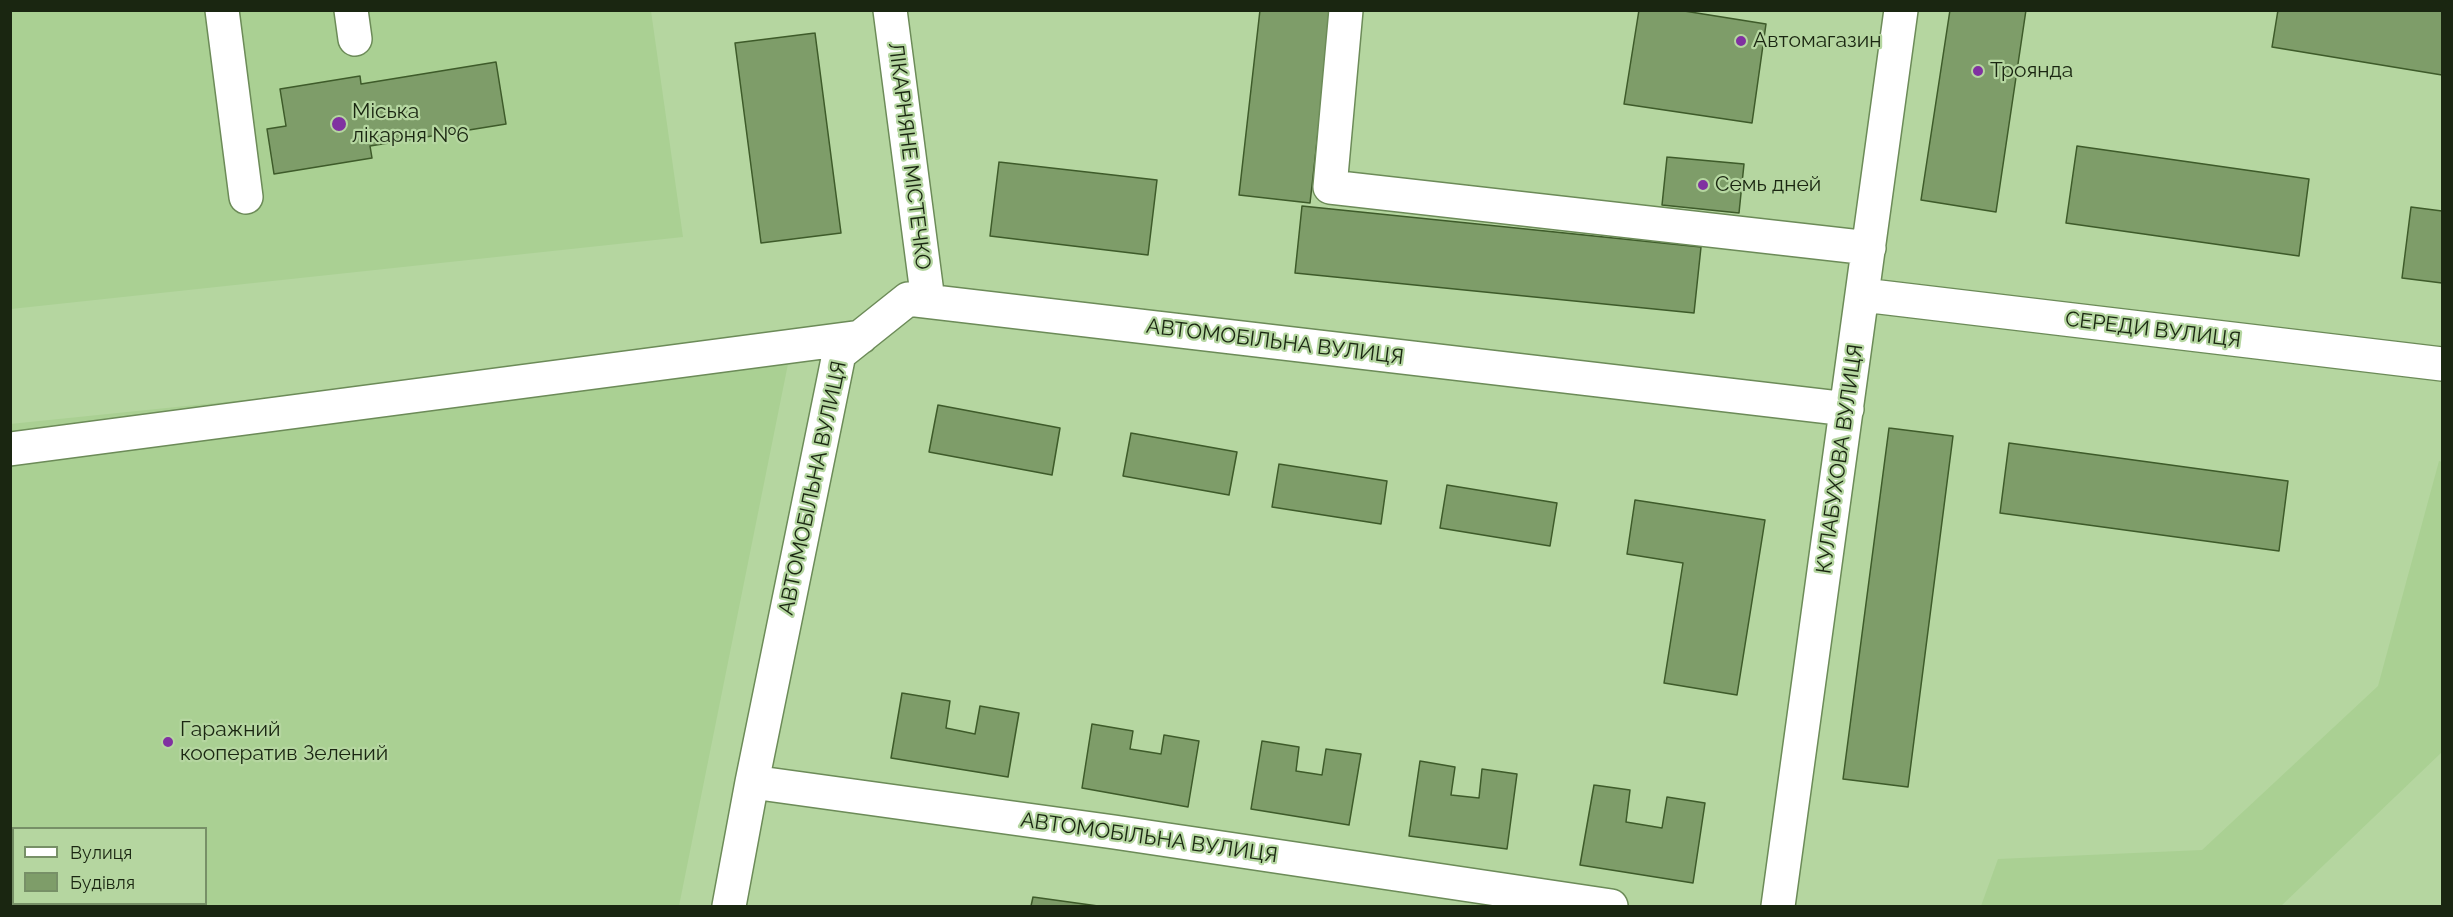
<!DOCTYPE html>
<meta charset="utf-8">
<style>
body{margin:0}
#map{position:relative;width:2453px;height:917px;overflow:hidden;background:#b5d6a0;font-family:Raleway,sans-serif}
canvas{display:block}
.frame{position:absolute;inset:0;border:12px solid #1a2611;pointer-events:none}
.legend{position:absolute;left:12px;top:827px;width:195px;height:78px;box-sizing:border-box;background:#b5d6a0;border:2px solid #779067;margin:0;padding:8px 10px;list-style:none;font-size:18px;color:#1a2611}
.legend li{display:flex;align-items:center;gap:12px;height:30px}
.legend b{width:30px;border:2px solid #779067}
</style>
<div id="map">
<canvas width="2453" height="917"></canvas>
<div class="frame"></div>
<ul class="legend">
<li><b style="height:8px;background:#fff"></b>Вулиця</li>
<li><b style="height:16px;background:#7e9d69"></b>Будівля</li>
</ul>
</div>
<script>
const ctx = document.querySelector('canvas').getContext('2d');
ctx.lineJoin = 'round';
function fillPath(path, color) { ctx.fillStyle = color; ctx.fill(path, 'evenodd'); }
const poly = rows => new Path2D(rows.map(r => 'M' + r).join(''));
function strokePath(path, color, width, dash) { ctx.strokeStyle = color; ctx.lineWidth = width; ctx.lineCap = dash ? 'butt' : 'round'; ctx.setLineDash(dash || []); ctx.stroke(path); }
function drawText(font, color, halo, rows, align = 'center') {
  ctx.font = font + ' Raleway,sans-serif'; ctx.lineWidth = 4.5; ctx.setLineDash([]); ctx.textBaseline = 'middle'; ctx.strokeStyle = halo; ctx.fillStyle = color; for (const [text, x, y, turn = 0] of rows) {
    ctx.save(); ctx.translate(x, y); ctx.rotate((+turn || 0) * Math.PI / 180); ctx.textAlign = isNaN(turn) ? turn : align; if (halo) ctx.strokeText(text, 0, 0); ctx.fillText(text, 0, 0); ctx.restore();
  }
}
fillPath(poly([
 [10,11,651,11,683,237,11,309],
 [792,344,679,906,11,906,10,424],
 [14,828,206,828,206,904,14,904],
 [2439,461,2442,462,2442,752,2281,906,1981,906,1998,859,2202,850,2378,686]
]), '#aad093');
const building = poly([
 [1260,10,1332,10,1310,203,1239,195,1260,10],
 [1639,10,1678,10,1766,24,1752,123,1624,104,1639,10],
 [1950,10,2026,10,1996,212,1921,200,1950,10],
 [2278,10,2442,10,2442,75,2272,47,2278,10],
 [815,33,841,233,761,243,735,43,815,33],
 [496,62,506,124,370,146,372,158,274,174,267,129,286,126,280,89,360,76,361,84,496,62],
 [2077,146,2309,179,2299,256,2066,223,2077,146],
 [1667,157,1744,164,1739,213,1662,205,1667,157],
 [999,162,1157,180,1148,255,990,236,999,162],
 [1302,206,1701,247,1694,313,1295,273,1302,206],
 [2411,207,2442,211,2442,283,2402,278,2411,207],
 [938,405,1060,428,1052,475,929,452,938,405],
 [1889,428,1953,436,1908,787,1843,779,1889,428],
 [1131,433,1237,452,1229,495,1123,476,1131,433],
 [2009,443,2288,481,2279,551,2000,513,2009,443],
 [1279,464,1387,481,1381,524,1272,507,1279,464],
 [1447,485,1557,503,1550,546,1440,528,1447,485],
 [1635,500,1765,520,1737,695,1664,683,1683,563,1627,554,1635,500],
 [902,693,950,701,946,728,975,734,980,706,1019,713,1008,777,891,758,902,693],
 [1092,724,1133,731,1130,749,1161,754,1164,735,1199,741,1188,807,1082,788,1092,724],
 [1262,741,1299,747,1296,771,1322,775,1326,749,1361,754,1349,825,1251,809,1262,741],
 [1420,761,1455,767,1451,795,1479,798,1482,769,1517,774,1507,849,1409,836,1420,761],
 [1594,785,1630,790,1626,822,1662,828,1667,797,1705,803,1693,883,1580,865,1594,785],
 [1033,897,1098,906,1031,906,1033,897]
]);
fillPath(building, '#7e9d69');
strokePath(building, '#3e5b2a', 1.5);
const minor = poly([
 [222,10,246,197],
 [351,10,355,39],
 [890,10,928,301],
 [1346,10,1330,187,1869,248],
 [1863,295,2442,364],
 [10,449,861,337],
 [729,906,752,782],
 [1611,906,1114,832,752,782,839,354,908,299,1847,409],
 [1778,906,1901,10]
]);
strokePath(minor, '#6c8b58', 36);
strokePath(minor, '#fff', 33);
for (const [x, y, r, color] of [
 [1741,41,6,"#8031a1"],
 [1978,71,6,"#8031a1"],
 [339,124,8,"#8031a1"],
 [1703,185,6,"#8031a1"],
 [168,742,6,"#8031a1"]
]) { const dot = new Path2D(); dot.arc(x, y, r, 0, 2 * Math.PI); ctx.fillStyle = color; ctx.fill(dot); strokePath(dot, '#b5d6a0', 2); }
drawText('21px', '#1a2611', '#b5d6a0', [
 ["Автомагазин",1753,41],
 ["Троянда",1990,71],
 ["Міська",352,112],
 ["лікарня №6",352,136],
 ["Семь дней",1715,185],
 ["Гаражний",180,730],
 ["кооператив Зелений",180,754]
], 'left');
drawText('21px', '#1a2611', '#b5d6a0', [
 ["ЛІКАРНЯНЕ МІСТЕЧКО",909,156,83],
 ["СЕРЕДИ ВУЛИЦЯ",2153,330,7],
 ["АВТОМОБІЛЬНА ВУЛИЦЯ",1275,342,7],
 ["КУЛАБУХОВА ВУЛИЦЯ",1840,459,-82],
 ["АВТОМОБІЛЬНА ВУЛИЦЯ",813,488,-78],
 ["АВТОМОБІЛЬНА ВУЛИЦЯ",1149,838,8]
]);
</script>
